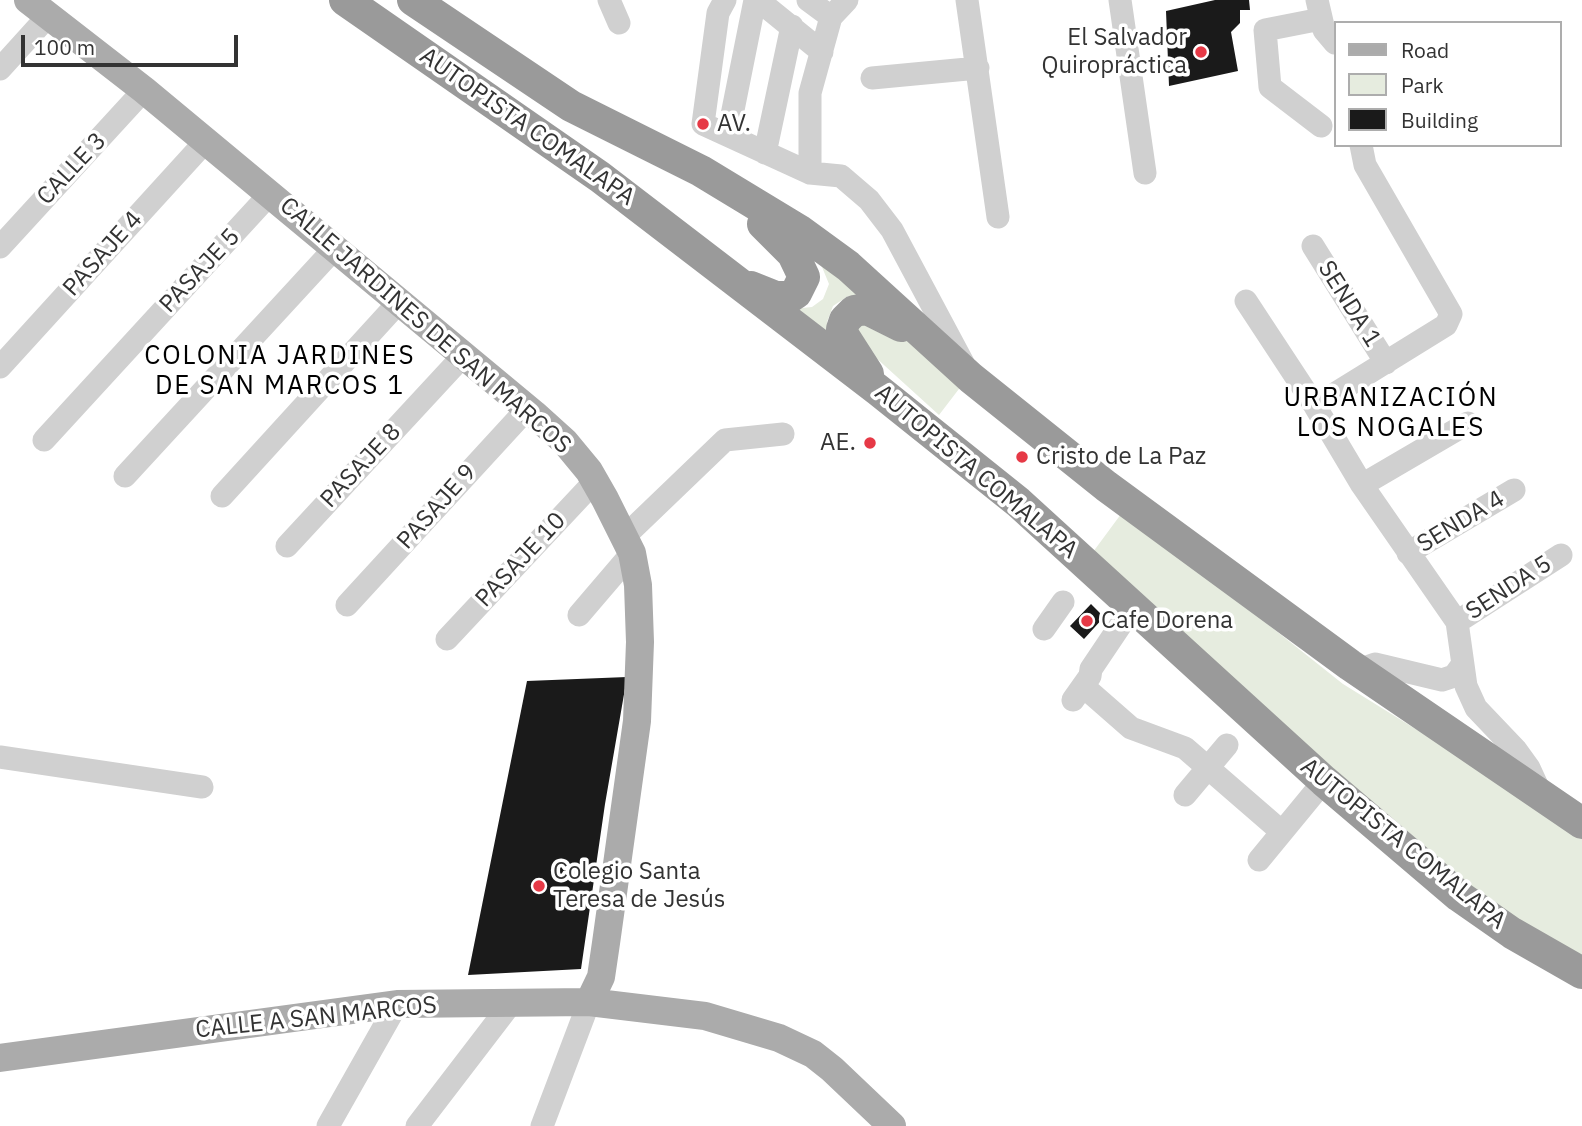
<!DOCTYPE html>
<meta charset="utf-8">
<style>
body{margin:0}
#map{position:relative;width:1582px;height:1126px;overflow:hidden;background:#fff;font-family:"IBM Plex Sans",sans-serif}
canvas{display:block}
.legend{position:absolute;left:1334px;top:21px;width:228px;height:126px;box-sizing:border-box;background:#fff;border:2px solid #adadad;margin:0;padding:9px 12px;list-style:none;font-size:21px;color:#333}
.legend li{display:flex;align-items:center;gap:14px;height:35px}
.legend b{width:35px;border:2px solid #adadad}
.scale{position:absolute;left:21px;top:35px;width:217px;height:32px;box-sizing:border-box;border:4px solid #333;border-top:0;padding-left:9px;font-size:21px;line-height:24px;white-space:nowrap;color:#333;-webkit-text-stroke:5px #fff;paint-order:stroke}
</style>
<div id="map">
<canvas width="1582" height="1126"></canvas>
<ul class="legend">
<li><b style="height:9px;background:#ababab"></b>Road</li>
<li><b style="height:19px;background:#e6ecdf"></b>Park</li>
<li><b style="height:19px;background:#1a1a1a"></b>Building</li>
</ul>
<div class="scale">100 m</div>
</div>
<script>
const ctx = document.querySelector('canvas').getContext('2d');
ctx.lineJoin = 'round';
function fillPath(path, color) { ctx.fillStyle = color; ctx.fill(path, 'evenodd'); }
const poly = rows => new Path2D(rows.map(r => 'M' + r).join(''));
function strokePath(path, color, width, dash) { ctx.strokeStyle = color; ctx.lineWidth = width; ctx.lineCap = dash ? 'butt' : 'round'; ctx.setLineDash(dash || []); ctx.stroke(path); }
function drawText(font, color, halo, rows, align = 'center') {
  ctx.font = font + ' "IBM Plex Sans",sans-serif'; ctx.lineWidth = 7; ctx.setLineDash([]); ctx.textBaseline = 'middle'; ctx.strokeStyle = halo; ctx.fillStyle = color; for (const [text, x, y, turn = 0] of rows) {
    ctx.save(); ctx.translate(x, y); ctx.rotate((+turn || 0) * Math.PI / 180); ctx.textAlign = isNaN(turn) ? turn : align; if (halo) ctx.strokeText(text, 0, 0); ctx.fillText(text, 0, 0); ctx.restore();
  }
}
fillPath(poly([
 [799,240,877,299,848,296,833,306,827,322,839,346,793,309,812,307,823,299,829,284,822,267],
 [866,318,901,333,962,385,939,415,863,346,858,328],
 [1124,510,1343,684,1582,832,1582,958,1481,898,1217,670,1093,552]
]), '#e6ecdf');
fillPath(poly([
 [1215,0,1249,0,1250,10,1240,10,1240,23,1231,32,1238,71,1169,86,1166,11],
 [1091,604,1104,617,1084,639,1070,626],
 [627,677,605,804,581,969,468,975,527,681]
]), '#1a1a1a');
strokePath(poly([
 [609,0,619,23],
 [725,0,718,13,703,124,810,173,841,176,869,200,892,230,963,363],
 [758,0,822,52],
 [808,0,831,17],
 [967,0,998,217],
 [1120,0,1145,173],
 [1317,0,1324,30,1335,43],
 [0,69,49,15],
 [872,78,978,68],
 [1321,126,1270,87,1265,30,1321,19],
 [728,135,755,0],
 [1361,145,1365,165,1451,314,1446,325,1315,406,1362,485,1457,622,1466,686,1476,708,1516,750,1529,768,1541,794],
 [765,153,792,26],
 [810,173,810,93,831,17,847,0],
 [1313,246,1386,363],
 [0,247,144,90],
 [1246,301,1315,406],
 [0,367,205,142],
 [44,440,270,194],
 [125,476,335,248],
 [1362,485,1468,423],
 [222,496,399,302],
 [624,537,725,440,783,434],
 [287,546,463,356],
 [1408,553,1514,490],
 [347,605,527,409],
 [579,615,632,553],
 [1457,622,1561,555],
 [1044,629,1063,602],
 [447,639,595,481],
 [1358,670,1375,664,1442,680,1454,676,1462,665],
 [1083,686,1131,728,1185,748,1282,832],
 [1073,700,1090,676,1091,669,1132,608],
 [0,757,202,787],
 [1185,795,1227,745],
 [1259,860,1324,781],
 [328,1126,397,1004],
 [417,1126,512,1002],
 [542,1126,589,1002]
]), '#d0d0d0', 23);
strokePath(poly([
 [28,0,144,90,534,414,565,442,589,471,605,499,632,553,638,585,640,642,637,721,606,943,601,977,589,1002],
 [0,1058,397,1004,589,1002,705,1016,779,1038,813,1054,832,1069,892,1126]
]), '#ababab', 28);
strokePath(poly([
 [345,0,600,177,878,390,1018,502,1324,781,1459,896,1512,933,1582,973],
 [413,0,571,106,701,171,800,231,848,266,971,378,1106,486,1350,665,1582,823],
 [751,287,776,297,790,297,796,293,804,277,793,254,763,224],
 [868,374,843,335,842,329,845,320,854,311,867,309,901,326]
]), '#9a9a9a', 32);
for (const [x, y, r, color] of [
 [1201,52,7,"#e63946"],
 [703,124,7,"#e63946"],
 [870,443,7,"#e63946"],
 [1022,457,7,"#e63946"],
 [1087,621,7,"#e63946"],
 [539,886,7,"#e63946"]
]) { const dot = new Path2D(); dot.arc(x, y, r, 0, 2 * Math.PI); ctx.fillStyle = color; ctx.fill(dot); strokePath(dot, '#fff', 2.5); }
drawText('24px', '#333', '#fff', [
 ["El Salvador",1187,38,"right"],
 ["Quiropráctica",1187,66,"right"],
 ["AV.",717,124],
 ["AE.",856,443,"right"],
 ["Cristo de La Paz",1036,457],
 ["Cafe Dorena",1101,621],
 ["Colegio Santa",553,872],
 ["Teresa de Jesús",553,900]
], 'left');
drawText('24px', '#333', '#fff', [
 ["AUTOPISTA COMALAPA",527,127,35],
 ["CALLE 3",72,169,-47],
 ["PASAJE 4",103,254,-48],
 ["PASAJE 5",200,271,-47],
 ["SENDA 1",1349,304,58],
 ["CALLE JARDINES DE SAN MARCOS",425,326,41],
 ["PASAJE 8",361,466,-47],
 ["AUTOPISTA COMALAPA",976,472,40],
 ["PASAJE 9",437,507,-48],
 ["SENDA 4",1461,522,-31],
 ["PASAJE 10",521,560,-47],
 ["SENDA 5",1509,588,-33],
 ["AUTOPISTA COMALAPA",1403,844,39],
 ["CALLE A SAN MARCOS",316,1018,-6]
]);
ctx.letterSpacing = '2px';
drawText('26px', '#000', '#fff', [
 ["COLONIA JARDINES",280,356],
 ["DE SAN MARCOS 1",280,386],
 ["URBANIZACIÓN",1391,398],
 ["LOS NOGALES",1391,428]
]);
ctx.letterSpacing = '0px';
</script>
